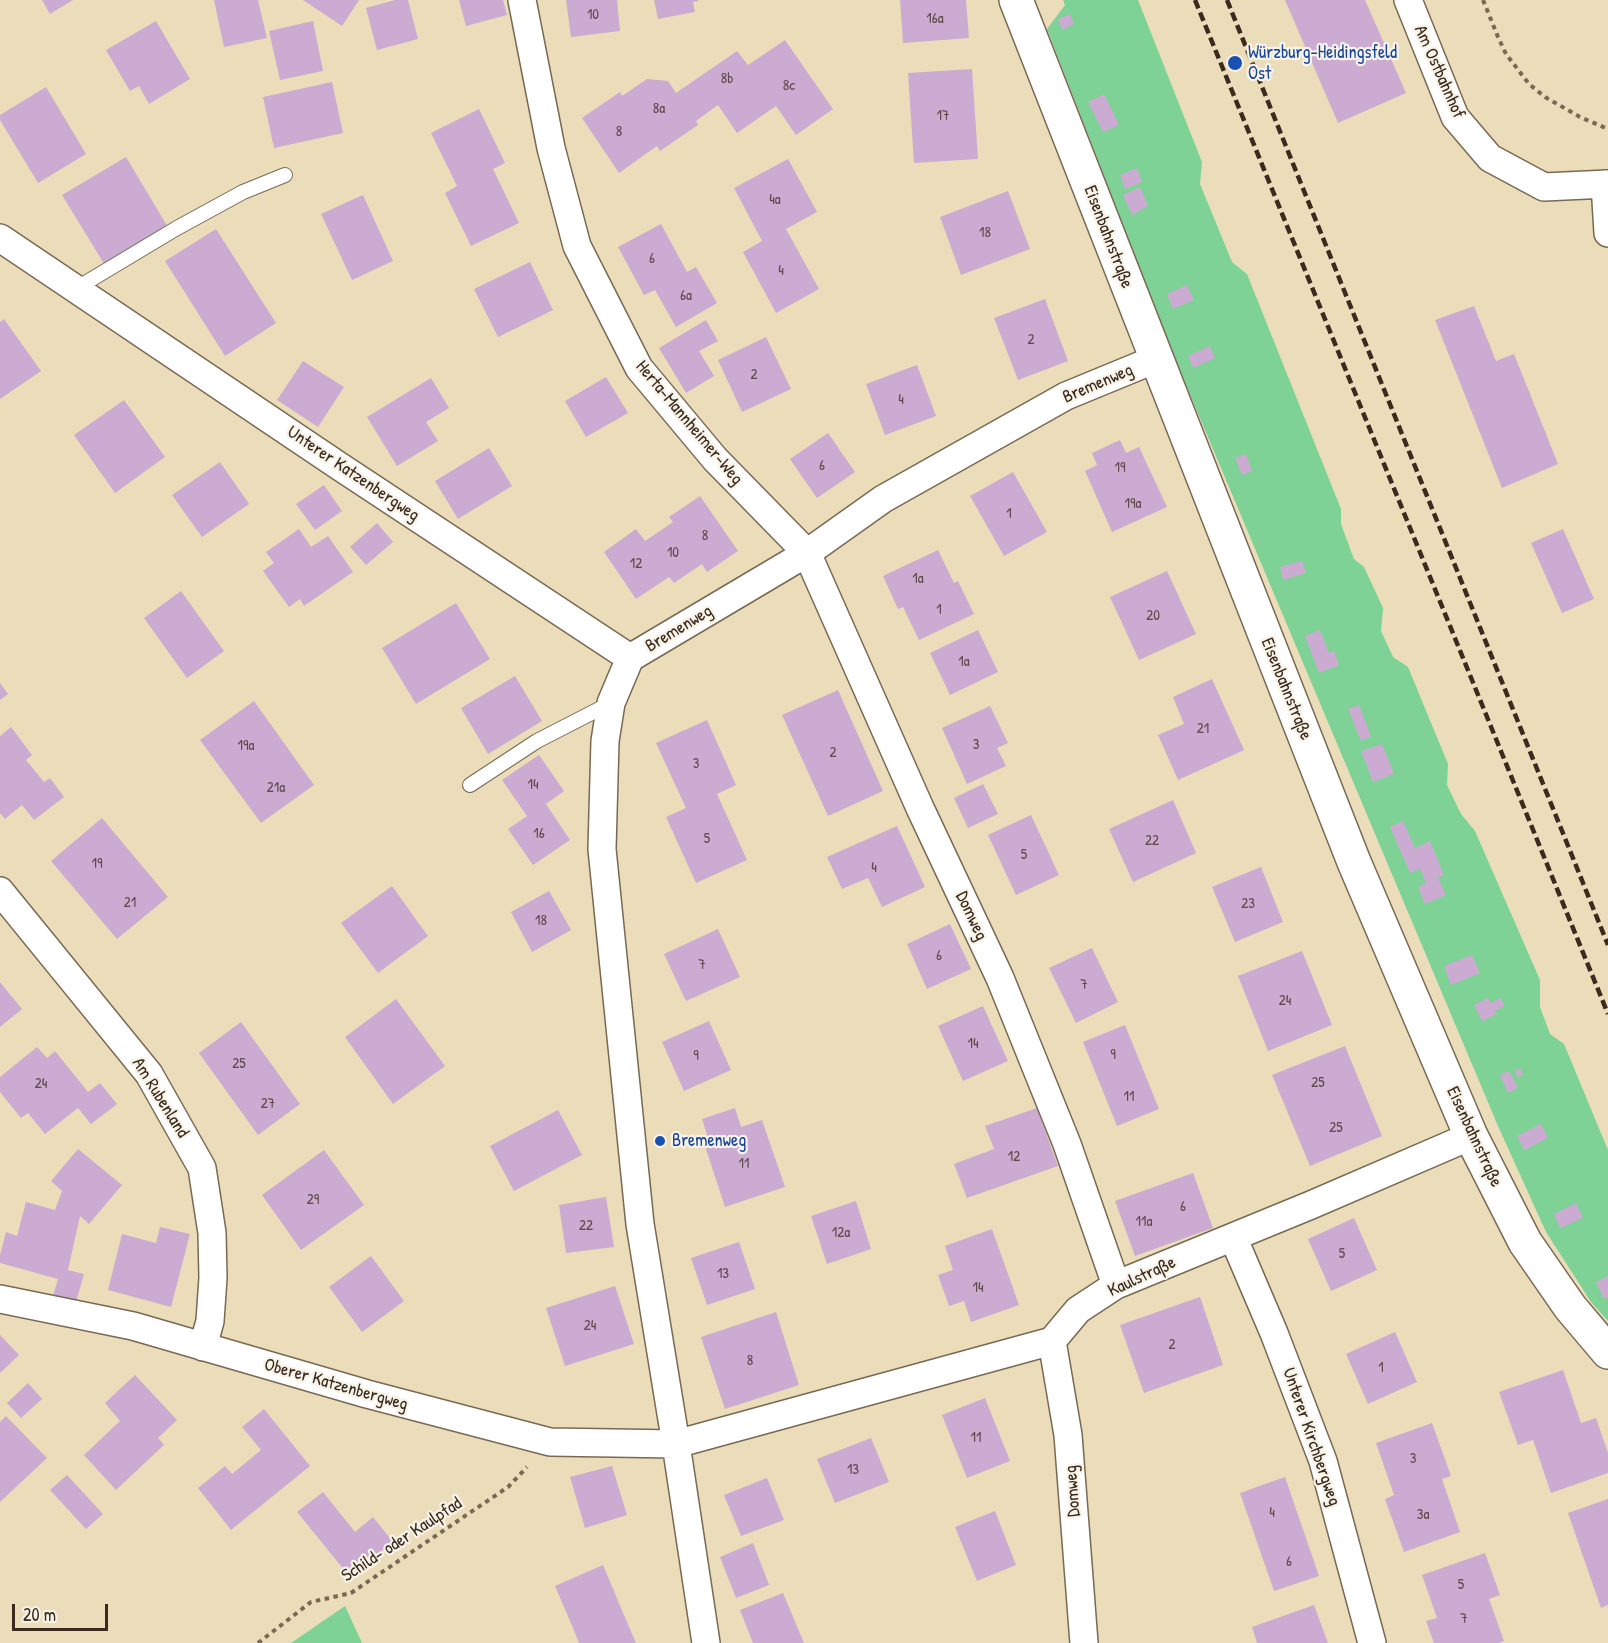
<!DOCTYPE html>
<meta charset="utf-8">
<style>
body{margin:0}
#map{position:relative;width:1608px;height:1643px;overflow:hidden;background:#ebddb9;font-family:"Patrick Hand",sans-serif}
canvas{display:block}
.scale{position:absolute;left:12px;top:1604px;width:96px;height:27px;box-sizing:border-box;border:3px solid #3b2a1e;border-top:0;padding-left:8px;font-size:18px;line-height:21px;white-space:nowrap;color:#3b2a1e;-webkit-text-stroke:4px #f7f3e8;paint-order:stroke}
</style>
<div id="map">
<canvas width="1608" height="1643"></canvas>
<div class="scale">20 m</div>
</div>
<script>
const ctx = document.querySelector('canvas').getContext('2d');
ctx.lineJoin = 'round';
function fillPath(path, color) { ctx.fillStyle = color; ctx.fill(path, 'evenodd'); }
const poly = rows => new Path2D(rows.map(r => 'M' + r).join(''));
function strokePath(path, color, width, dash) { ctx.strokeStyle = color; ctx.lineWidth = width; ctx.lineCap = dash ? 'butt' : 'round'; ctx.setLineDash(dash || []); ctx.stroke(path); }
function drawText(font, color, halo, rows, align = 'center') {
  ctx.font = font + ' "Patrick Hand",sans-serif'; ctx.lineWidth = 4.5; ctx.setLineDash([]); ctx.textBaseline = 'middle'; ctx.strokeStyle = halo; ctx.fillStyle = color; for (const [text, x, y, turn = 0] of rows) {
    ctx.save(); ctx.translate(x, y); ctx.rotate((+turn || 0) * Math.PI / 180); ctx.textAlign = isNaN(turn) ? turn : align; if (halo) ctx.strokeText(text, 0, 0); ctx.fillText(text, 0, 0); ctx.restore();
  }
}
fillPath(poly([
 [1063,0,1138,0,1202,162,1200,184,1232,262,1247,274,1341,509,1341,524,1354,559,1364,567,1383,608,1381,631,1393,657,1408,667,1448,764,1447,785,1461,814,1475,831,1540,980,1540,1007,1550,1034,1564,1044,1608,1150,1608,1321,1591,1302,1546,1232,1498,1126,1173,354,1047,29,1065,5],
 [345,1606,362,1643,291,1643]
]), '#7ed295');
fillPath(poly([
 [42,0,73,0,50,14],
 [214,0,258,0,267,38,224,47],
 [303,0,359,0,342,26],
 [395,0,408,0,418,39,377,50,366,8],
 [459,0,503,0,507,15,466,26],
 [566,0,617,0,620,31,571,37],
 [654,0,698,0,698,1,693,2,695,12,658,19],
 [900,0,966,0,969,38,903,43],
 [1285,0,1365,0,1406,93,1338,123],
 [1070,14,1074,24,1062,30,1058,19],
 [156,21,190,79,149,104,139,86,130,91,106,50],
 [313,21,323,71,280,80,269,31],
 [785,40,833,109,796,135,776,106,737,133,718,105,696,121,698,125,660,151,657,146,619,173,582,118,620,92,622,96,647,79,668,81,676,93,737,51,748,65],
 [972,69,978,159,914,163,908,73],
 [332,82,343,133,274,148,263,97],
 [46,87,86,154,38,183,0,120,0,115],
 [1104,94,1119,125,1103,132,1088,102],
 [479,109,505,163,493,169,519,223,471,246,445,193,457,186,431,133],
 [126,157,169,229,106,267,62,195],
 [788,159,817,212,786,229,819,289,776,313,743,252,762,241,734,188],
 [1137,168,1142,182,1125,189,1120,175],
 [1140,187,1148,206,1132,215,1123,195],
 [1008,191,1030,249,961,275,940,217],
 [363,195,393,261,352,280,321,214],
 [661,224,687,272,696,267,717,303,676,327,655,290,644,295,618,247],
 [216,229,276,323,225,356,165,261],
 [530,262,553,310,498,337,474,289],
 [1187,285,1194,300,1173,309,1167,294],
 [1045,299,1068,361,1018,380,994,318],
 [1474,306,1496,361,1514,354,1558,464,1502,488,1435,320],
 [4,319,41,371,0,399,0,322],
 [706,320,718,341,699,351,714,376,686,393,659,348],
 [766,337,791,389,742,412,718,360],
 [1210,346,1215,358,1193,368,1188,356],
 [303,361,344,387,318,427,277,400],
 [917,365,936,416,885,435,866,384],
 [606,377,628,413,586,437,565,401],
 [431,378,449,408,426,422,438,441,397,466,367,417],
 [124,400,165,457,115,493,74,435],
 [828,433,855,472,817,498,790,459],
 [1120,440,1126,453,1139,447,1167,507,1112,532,1085,471,1097,465,1092,453],
 [489,448,512,486,458,519,435,481],
 [1246,454,1252,471,1242,475,1235,458],
 [220,462,249,504,202,537,172,495],
 [1013,472,1047,532,1004,556,970,496],
 [324,485,342,511,315,530,296,504],
 [700,496,738,551,707,572,702,564,674,583,669,577,636,599,604,552,636,529,645,541,673,522,669,517],
 [377,523,393,542,366,565,350,547],
 [299,529,311,547,328,536,353,572,304,606,300,599,289,607,263,571,274,563,266,552],
 [1563,529,1594,599,1562,613,1531,543],
 [938,550,954,583,958,581,974,614,919,640,903,607,898,609,883,576],
 [1302,561,1306,573,1283,580,1280,567],
 [1167,571,1196,634,1139,660,1110,597],
 [181,591,224,651,187,678,144,618],
 [456,603,490,659,416,704,382,648],
 [978,630,998,672,950,695,930,653],
 [1320,630,1329,653,1334,651,1339,665,1319,673,1305,636],
 [515,676,542,721,488,754,461,708],
 [1212,679,1244,750,1178,780,1158,735,1184,724,1173,697],
 [0,683,8,694,0,700],
 [838,690,883,791,828,816,782,715],
 [254,701,314,785,261,823,200,740],
 [1359,705,1371,736,1361,741,1348,709],
 [990,706,1008,743,997,748,1006,766,967,784,942,728],
 [707,720,736,785,717,794,747,860,696,883,666,817,686,808,656,743],
 [11,727,32,755,26,760,44,782,50,778,64,797,34,820,22,805,5,819,0,813,0,736],
 [1382,744,1394,774,1373,782,1361,751],
 [539,755,564,791,546,804,570,840,533,865,508,829,527,816,502,780],
 [983,784,998,814,968,828,954,798],
 [1173,800,1196,853,1133,882,1109,829],
 [1031,815,1059,875,1016,895,988,835],
 [102,818,168,897,117,939,51,861],
 [1403,821,1415,848,1430,841,1444,875,1438,878,1446,895,1425,904,1418,887,1426,883,1420,869,1410,873,1390,827],
 [897,826,925,887,882,907,868,878,842,889,827,857],
 [1261,867,1283,922,1235,942,1212,887],
 [392,886,428,936,378,973,341,923],
 [549,891,571,930,532,952,511,912],
 [950,924,971,969,927,989,907,944],
 [718,929,740,977,686,1001,664,954],
 [1092,948,1118,1002,1076,1023,1049,968],
 [1302,951,1332,1025,1268,1051,1238,976],
 [1472,955,1480,973,1451,985,1444,966],
 [0,982,22,1009,0,1027],
 [1488,998,1491,1003,1501,998,1504,1006,1495,1011,1497,1014,1482,1021,1474,1005],
 [396,999,445,1066,393,1104,345,1037],
 [983,1006,1008,1061,963,1081,938,1026],
 [709,1021,731,1070,684,1091,662,1042],
 [241,1022,300,1104,258,1135,199,1053],
 [1125,1025,1159,1109,1117,1126,1083,1042],
 [1345,1046,1382,1136,1310,1166,1272,1075],
 [37,1047,47,1058,55,1051,88,1092,100,1083,117,1104,91,1124,78,1108,45,1134,28,1113,21,1118,0,1092,0,1077],
 [1520,1068,1523,1075,1517,1077,1515,1071],
 [1509,1071,1518,1088,1508,1093,1500,1075],
 [735,1108,741,1127,762,1120,785,1187,725,1207,703,1140,708,1138,702,1119],
 [1037,1108,1058,1166,967,1198,954,1164,994,1149,985,1126],
 [558,1110,582,1155,514,1191,490,1146],
 [1541,1124,1548,1138,1524,1150,1517,1136],
 [78,1149,122,1185,89,1224,80,1216,68,1270,84,1274,76,1302,53,1296,58,1279,0,1263,0,1255,6,1232,17,1236,26,1202,55,1210,62,1191,51,1181],
 [324,1150,364,1205,301,1250,262,1195],
 [1193,1173,1213,1228,1135,1256,1115,1201],
 [606,1197,614,1247,566,1253,559,1205],
 [856,1201,871,1249,827,1264,811,1216],
 [1576,1203,1583,1218,1560,1228,1554,1214],
 [1354,1218,1377,1270,1331,1291,1308,1239],
 [160,1227,190,1234,171,1307,108,1290,122,1234,156,1243],
 [992,1229,1019,1305,971,1322,964,1301,949,1306,938,1275,953,1270,945,1246],
 [739,1242,755,1289,707,1305,691,1258],
 [371,1256,404,1301,362,1332,329,1287],
 [1608,1276,1608,1297,1604,1299,1596,1282],
 [615,1286,634,1344,565,1366,546,1308],
 [1200,1297,1223,1365,1144,1393,1120,1325],
 [776,1312,799,1385,725,1409,701,1337],
 [1395,1332,1417,1382,1368,1404,1346,1354],
 [0,1335,19,1355,0,1373],
 [1563,1370,1581,1423,1596,1418,1608,1453,1608,1473,1551,1493,1533,1440,1518,1445,1499,1392],
 [135,1375,177,1420,158,1438,164,1445,116,1490,84,1455,120,1421,105,1403],
 [28,1383,42,1399,21,1418,7,1403],
 [985,1398,1010,1461,967,1478,942,1415],
 [264,1409,310,1466,231,1530,198,1488,225,1466,232,1474,261,1450,242,1427],
 [6,1416,47,1458,0,1502,0,1422],
 [1432,1423,1451,1476,1442,1479,1460,1532,1404,1552,1385,1499,1394,1495,1376,1443],
 [871,1438,889,1482,835,1503,817,1459],
 [612,1466,627,1515,585,1528,570,1477],
 [67,1475,103,1514,86,1529,50,1490],
 [1285,1477,1319,1576,1274,1591,1240,1493],
 [767,1478,784,1520,741,1536,724,1495],
 [323,1492,355,1532,373,1517,393,1542,350,1577,297,1512],
 [1608,1499,1608,1605,1601,1608,1568,1513],
 [995,1511,1016,1565,977,1581,955,1527],
 [753,1543,769,1585,736,1598,720,1557],
 [1485,1553,1500,1595,1489,1599,1504,1641,1499,1643,1434,1643,1426,1621,1437,1618,1422,1575],
 [603,1565,621,1608,636,1643,579,1643,573,1628,555,1586],
 [783,1593,804,1643,753,1643,740,1610],
 [1314,1605,1328,1643,1257,1643,1252,1627]
]), '#cbabd2');
const lane = poly([
 [77,288,177,228,243,192,285,175],
 [470,785,537,741,611,703]
]);
const street = poly([
 [522,0,551,148,577,246,639,368,715,459,807,553,920,808,1000,978,1067,1144,1116,1285],
 [1408,0,1455,117,1490,158,1544,187,1608,184],
 [1605,184,1608,233],
 [0,238,339,466,630,658],
 [0,891,149,1074,202,1168,212,1233,213,1278,210,1321,203,1347],
 [1233,1237,1274,1333,1323,1461,1372,1643],
 [0,1299,133,1326,367,1394,550,1442,676,1444,1052,1341,1078,1310,1116,1285,1311,1205,1471,1136],
 [1052,1341,1068,1435,1084,1643],
 [706,1643,676,1444,640,1224,602,849,605,741,611,703,630,658,807,553,883,499,1066,396,1156,359]
]);
const secondary = poly([
 [1016,0,1354,862,1471,1136,1525,1242,1570,1307,1608,1352]
]);
strokePath(lane, '#796954', 16);
strokePath(street, '#796954', 30);
strokePath(secondary, '#796954', 36);
strokePath(poly([
 [1483,0,1498,37,1506,54,1529,84,1545,97,1580,117,1608,129],
 [258,1643,311,1602,351,1593,508,1487,527,1467]
]), '#796954', 4, [4.5, 4.5]);
strokePath(lane, '#fff', 14);
strokePath(street, '#fff', 27);
strokePath(secondary, '#fff', 33);
strokePath(poly([
 [1195,0,1608,1014],
 [1227,0,1608,945]
]), '#3b2a1e', 4.5, [9, 4.5]);
for (const [x, y, r, color] of [
 [1235,63,8,"#1a4fb4"],
 [660,1141,6,"#1a4fb4"]
]) { const dot = new Path2D(); dot.arc(x, y, r, 0, 2 * Math.PI); ctx.fillStyle = color; ctx.fill(dot); strokePath(dot, '#f7f3e8', 2); }
drawText('15px', '#5f4a4b', null, [
 ["10",593,15],
 ["16a",935,19],
 ["8b",727,79],
 ["8c",789,86],
 ["8a",659,109],
 ["17",943,116],
 ["8",619,132],
 ["4a",775,200],
 ["18",985,233],
 ["6",652,259],
 ["4",781,271],
 ["6a",686,296],
 ["2",1031,340],
 ["2",754,375],
 ["4",901,400],
 ["6",822,466],
 ["19",1120,468],
 ["19a",1133,504],
 ["1",1009,514],
 ["8",705,536],
 ["10",673,553],
 ["12",636,564],
 ["1a",918,579],
 ["1",939,610],
 ["20",1153,616],
 ["1a",964,662],
 ["21",1203,729],
 ["3",976,745],
 ["19a",246,746],
 ["2",833,753],
 ["3",696,764],
 ["14",533,785],
 ["21a",276,788],
 ["16",539,834],
 ["5",707,839],
 ["22",1152,841],
 ["5",1024,855],
 ["19",97,864],
 ["4",874,868],
 ["21",130,903],
 ["23",1248,904],
 ["18",541,921],
 ["6",939,956],
 ["7",702,965],
 ["7",1084,985],
 ["24",1285,1001],
 ["14",973,1044],
 ["9",1113,1055],
 ["9",696,1056],
 ["25",239,1064],
 ["25",1318,1083],
 ["24",41,1084],
 ["11",1129,1097],
 ["27",268,1104],
 ["25",1336,1128],
 ["12",1014,1157],
 ["11",744,1164],
 ["29",313,1200],
 ["6",1183,1207],
 ["11a",1144,1222],
 ["22",586,1226],
 ["12a",841,1233],
 ["5",1342,1254],
 ["13",723,1274],
 ["14",978,1288],
 ["24",590,1326],
 ["2",1172,1345],
 ["8",750,1361],
 ["1",1381,1368],
 ["11",976,1438],
 ["3",1413,1459],
 ["13",853,1470],
 ["4",1272,1513],
 ["3a",1423,1515],
 ["6",1289,1562],
 ["5",1461,1585],
 ["7",1464,1619]
]);
drawText('18px', '#164399', '#f7f3e8', [
 ["Würzburg-Heidingsfeld",1248,53],
 ["Ost",1248,74],
 ["Bremenweg",672,1141]
], 'left');
drawText('18px', '#3b2a1e', '#f7f3e8', [
 ["Am Ostbahnhof",1439,72,66],
 ["Eisenbahnstraße",1108,237,69],
 ["Bremenweg",1098,384,-23],
 ["Herta-Mannheimer-Weg",689,423,50],
 ["Unterer Katzenbergweg",353,474,34],
 ["Bremenweg",679,629,-31],
 ["Eisenbahnstraße",1286,689,68],
 ["Domweg",971,916,65],
 ["Am Rubenland",160,1098,58],
 ["Eisenbahnstraße",1474,1137,65],
 ["Kaulstraße",1142,1277,-25],
 ["Oberer Katzenbergweg",336,1385,16],
 ["Unterer Kirchbergweg",1311,1437,71],
 ["Domweg",1073,1491,-94],
 ["Schild- oder Kaulpfad",402,1540,-33]
]);
</script>
